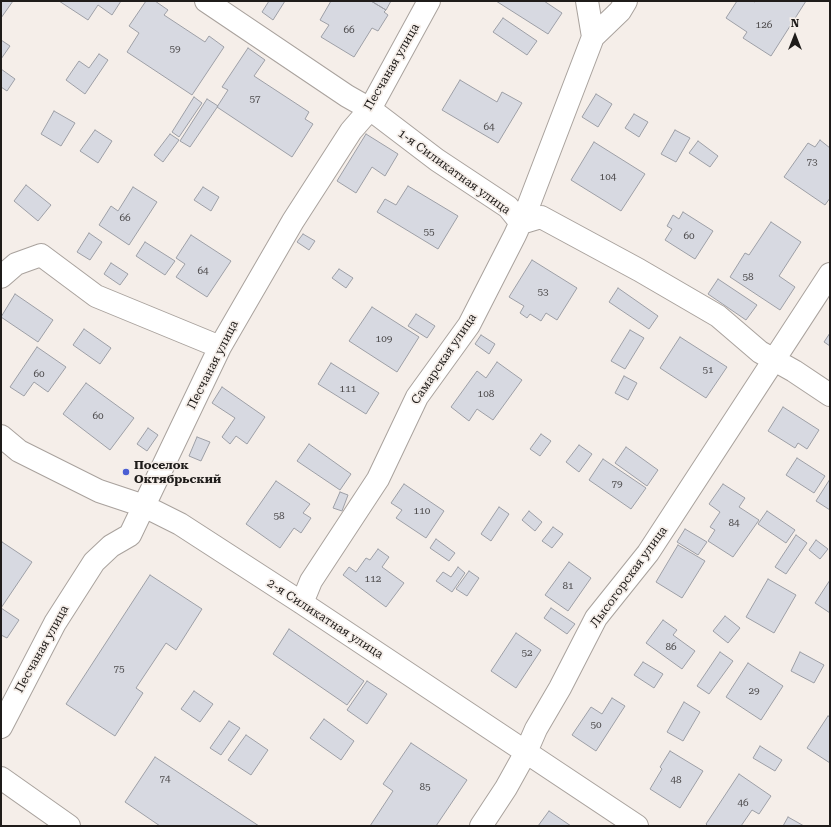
<!DOCTYPE html>
<meta charset="utf-8">
<style>
body{margin:0}
#map{position:relative;width:831px;height:827px;overflow:hidden;background:#f5eee9;font-family:"Roboto Serif",serif}
canvas{display:block}
.frame{position:absolute;inset:0;border:2px solid #1f1c1a;pointer-events:none}
.north{position:absolute;left:775px;top:16px;width:40px;height:40px;-webkit-text-stroke:3px #f5eee9;paint-order:stroke;rotate:0deg;font-size:11px;font-weight:700;line-height:16px;text-align:center;color:#1f1c1a}
.north::after{content:'';display:block;margin:auto;width:14px;height:18px;background:#1f1c1a;clip-path:polygon(50% 0,100% 100%,50% 72%,0 100%)}
</style>
<div id="map">
<canvas width="831" height="827"></canvas>
<div class="frame"></div>
<div class="north">N</div>
</div>
<script>
const ctx = document.querySelector('canvas').getContext('2d');
ctx.lineJoin = 'round';
function fillPath(path, color) { ctx.fillStyle = color; ctx.fill(path, 'evenodd'); }
const poly = rows => new Path2D(rows.map(r => 'M' + r).join(''));
function strokePath(path, color, width, dash) { ctx.strokeStyle = color; ctx.lineWidth = width; ctx.lineCap = dash ? 'butt' : 'round'; ctx.setLineDash(dash || []); ctx.stroke(path); }
function drawText(font, color, halo, rows, align = 'center') {
  ctx.font = font + ' "Roboto Serif",serif'; ctx.lineWidth = 3.5; ctx.setLineDash([]); ctx.textBaseline = 'middle'; ctx.strokeStyle = halo; ctx.fillStyle = color; for (const [text, x, y, turn = 0] of rows) {
    ctx.save(); ctx.translate(x, y); ctx.rotate((+turn || 0) * Math.PI / 180); ctx.textAlign = isNaN(turn) ? turn : align; if (halo) ctx.strokeText(text, 0, 0); ctx.fillText(text, 0, 0); ctx.restore();
  }
}
const building = poly([
 [2,1,13,1,1,18,1,2,2,1],
 [59,1,121,1,112,15,98,5,88,20,59,1],
 [146,1,155,1,168,10,164,15,205,42,209,36,224,47,192,95,127,52,139,33,129,26,146,1],
 [269,1,285,1,273,20,262,12,269,1],
 [331,1,371,1,386,10,384,12,388,15,378,31,372,28,354,57,321,37,329,25,320,20,331,1],
 [371,1,391,1,386,10,371,1],
 [496,1,544,1,562,13,548,34,496,1],
 [737,1,753,1,755,2,756,1,806,1,771,56,743,38,747,32,726,18,737,1],
 [503,18,537,41,527,55,493,32,503,18],
 [1,40,10,46,1,59,1,40],
 [248,48,265,60,254,76,309,112,305,119,313,124,292,157,217,107,228,90,222,87,248,48],
 [99,54,108,60,85,94,66,80,79,61,89,68,99,54],
 [1,69,15,79,7,91,1,87,1,69],
 [460,80,497,102,502,92,522,103,498,143,442,110,460,80],
 [596,94,612,104,598,127,582,117,596,94],
 [194,97,202,103,179,137,172,132,194,97],
 [207,99,218,106,190,147,180,141,207,99],
 [54,111,75,123,61,146,41,134,54,111],
 [634,114,648,122,639,137,625,128,634,114],
 [95,130,112,141,98,163,80,151,95,130],
 [675,130,690,138,676,162,661,154,675,130],
 [170,134,179,140,163,162,154,155,170,134],
 [366,134,398,154,385,176,372,167,356,193,337,181,366,134],
 [820,140,830,148,830,198,825,205,784,177,808,143,815,147,820,140],
 [698,141,718,156,710,167,689,153,698,141],
 [594,142,645,174,621,211,571,180,594,142],
 [26,185,51,205,38,221,14,201,26,185],
 [408,186,458,216,438,249,377,212,385,199,396,205,408,186],
 [133,187,157,202,129,245,99,225,111,206,118,211,133,187],
 [203,187,219,197,211,211,194,200,203,187],
 [683,212,713,231,695,259,665,240,672,229,667,226,673,215,679,219,683,212],
 [771,222,801,242,779,276,795,287,780,310,730,277,745,253,749,255,771,222],
 [89,233,102,242,90,260,77,252,89,233],
 [303,234,315,241,309,250,297,242,303,234],
 [191,235,231,261,207,297,176,277,185,264,176,258,191,235],
 [145,242,175,261,165,275,136,256,145,242],
 [532,260,577,288,557,320,546,313,541,321,530,314,527,318,520,313,524,306,509,297,532,260],
 [111,263,128,274,120,285,104,274,111,263],
 [339,269,353,278,346,288,332,278,339,269],
 [718,279,757,305,746,320,708,294,718,279],
 [618,288,658,316,649,329,609,302,618,288],
 [15,294,53,320,38,342,1,317,15,294],
 [372,307,419,337,397,372,349,341,372,307],
 [416,314,435,326,427,338,408,326,416,314],
 [84,329,111,348,100,364,73,345,84,329],
 [630,330,644,338,625,369,611,361,630,330],
 [830,333,830,346,824,342,830,333],
 [481,335,495,344,489,354,475,344,481,335],
 [680,337,727,367,706,398,660,368,680,337],
 [37,347,66,367,48,392,34,382,24,396,10,387,37,347],
 [497,362,522,380,493,420,477,409,469,421,451,407,477,371,486,378,497,362],
 [331,363,379,393,366,414,318,384,331,363],
 [624,376,637,383,628,400,615,393,624,376],
 [86,383,134,418,110,450,63,414,86,383],
 [222,387,265,417,247,444,236,436,230,444,222,437,235,418,212,403,222,387],
 [783,407,819,430,807,449,798,443,795,448,768,431,783,407],
 [148,428,158,435,147,451,137,444,148,428],
 [541,434,551,441,540,456,530,449,541,434],
 [197,437,210,442,201,461,189,456,197,437],
 [309,444,351,474,340,490,297,461,309,444],
 [579,445,592,454,579,472,566,462,579,445],
 [626,447,658,470,647,486,615,463,626,447],
 [797,458,825,476,814,493,786,475,797,458],
 [603,459,646,488,631,509,589,480,603,459],
 [830,479,830,510,816,501,830,479],
 [276,481,310,504,303,513,311,518,301,533,294,528,280,548,246,524,276,481],
 [404,484,444,511,426,538,396,518,402,510,391,503,404,484],
 [723,484,745,498,739,507,759,520,733,557,708,541,715,530,710,527,720,512,709,504,723,484],
 [340,492,348,495,342,511,333,508,340,492],
 [499,507,509,514,491,541,481,534,499,507],
 [529,511,542,522,535,531,522,520,529,511],
 [767,511,795,530,786,543,758,524,767,511],
 [553,527,563,534,552,548,542,541,553,527],
 [685,529,707,542,698,555,677,542,685,529],
 [796,535,807,543,786,574,775,567,796,535],
 [436,539,455,553,449,561,430,548,436,539],
 [816,540,828,549,820,559,809,550,816,540],
 [2,542,32,562,1,608,19,620,7,638,1,635,1,543,2,542],
 [678,545,705,561,682,598,656,582,678,545],
 [378,549,389,557,382,567,404,583,386,607,343,575,349,567,356,572,366,558,370,560,378,549],
 [569,562,591,578,568,611,545,595,569,562],
 [458,567,465,573,452,592,436,581,443,572,451,577,458,567],
 [469,571,479,578,467,596,456,589,469,571],
 [150,575,202,609,176,650,166,643,136,688,143,693,115,736,66,704,150,575],
 [768,579,796,595,774,633,746,617,768,579],
 [830,580,830,613,815,603,830,580],
 [551,608,575,624,567,634,544,618,551,608],
 [725,616,740,628,728,643,713,631,725,616],
 [663,620,677,630,673,635,695,651,682,669,646,643,663,620],
 [289,629,364,681,347,705,273,654,289,629],
 [516,633,541,650,516,688,491,671,516,633],
 [720,652,733,661,709,694,697,686,720,652],
 [800,652,824,665,814,683,791,671,800,652],
 [643,662,663,674,654,688,634,675,643,662],
 [748,663,783,686,761,720,726,697,748,663],
 [367,681,387,694,367,724,347,710,367,681],
 [194,691,213,704,200,722,181,709,194,691],
 [612,698,625,706,596,751,572,735,591,707,602,714,612,698],
 [684,702,700,712,683,741,667,732,684,702],
 [828,716,830,717,830,763,807,748,828,716],
 [324,719,354,741,341,760,310,738,324,719],
 [229,721,240,728,221,755,210,748,229,721],
 [246,735,268,750,251,775,228,760,246,735],
 [411,743,467,780,436,826,370,826,393,791,383,784,411,743],
 [760,746,782,760,775,771,753,758,760,746],
 [670,751,703,771,680,808,650,789,662,769,660,767,670,751],
 [155,757,259,826,160,826,125,802,155,757],
 [739,774,771,796,759,814,752,810,741,826,708,826,706,824,739,774],
 [549,811,571,826,538,826,549,811],
 [788,817,804,826,783,826,788,817]
]);
fillPath(building, '#d7d9e1');
strokePath(building, '#9d9fa6', 1);
const minor = poly([
 [206,1,347,96,370,109,437,160,508,207,521,223,541,217,639,270,718,316,760,352,794,371,830,395],
 [587,1,593,37],
 [1,277,16,264,41,255,96,296,220,347],
 [1,436,19,451,99,491,144,506,180,524,302,603,637,826],
 [302,603,311,581,378,479,417,397,469,325,515,235,529,204,593,37,620,11,626,1],
 [1,727,55,623,94,562,111,546,130,535,220,347,293,221,351,131,370,109,429,1],
 [1,778,69,826],
 [481,826,506,788,526,752,536,729,560,688,596,618,648,553,830,274]
]);
strokePath(minor, '#a9a29d', 24);
strokePath(minor, '#fff', 22);
for (const [x, y, r, color] of [
 [126,472,4,"#4a5ed3"]
]) { const dot = new Path2D(); dot.arc(x, y, r, 0, 2 * Math.PI); ctx.fillStyle = color; ctx.fill(dot); strokePath(dot, '#f5eee9', 1.5); }
drawText('10px', '#4d4b4c', null, [
 ["126",764,25],
 ["66",349,30],
 ["59",175,49],
 ["57",255,99],
 ["64",489,127],
 ["73",812,162],
 ["104",608,177],
 ["66",125,218],
 ["55",429,232],
 ["60",689,236],
 ["64",203,271],
 ["58",748,277],
 ["53",543,292],
 ["109",384,339],
 ["51",708,370],
 ["60",39,374],
 ["111",348,389],
 ["108",486,394],
 ["60",98,416],
 ["79",617,484],
 ["110",422,511],
 ["58",279,516],
 ["84",734,523],
 ["112",373,579],
 ["81",568,586],
 ["86",671,647],
 ["52",527,653],
 ["75",119,669],
 ["29",754,691],
 ["50",596,725],
 ["74",165,779],
 ["48",676,780],
 ["85",425,787],
 ["46",743,803]
]);
drawText('12px', '#1f1c1a', '#f5eee9', [
 ["Песчаная улица",392,67,-60],
 ["1-я Силикатная улица",454,172,36],
 ["Самарская улица",444,359,-56],
 ["Песчаная улица",213,365,-63],
 ["Лысогорская улица",629,577,-54],
 ["2-я Силикатная улица",325,619,33],
 ["Песчаная улица",42,649,-61]
]);
drawText('bold 12px', '#1f1c1a', '#f5eee9', [
 ["Поселок",134,465],
 ["Октябрьский",134,479]
], 'left');
</script>
